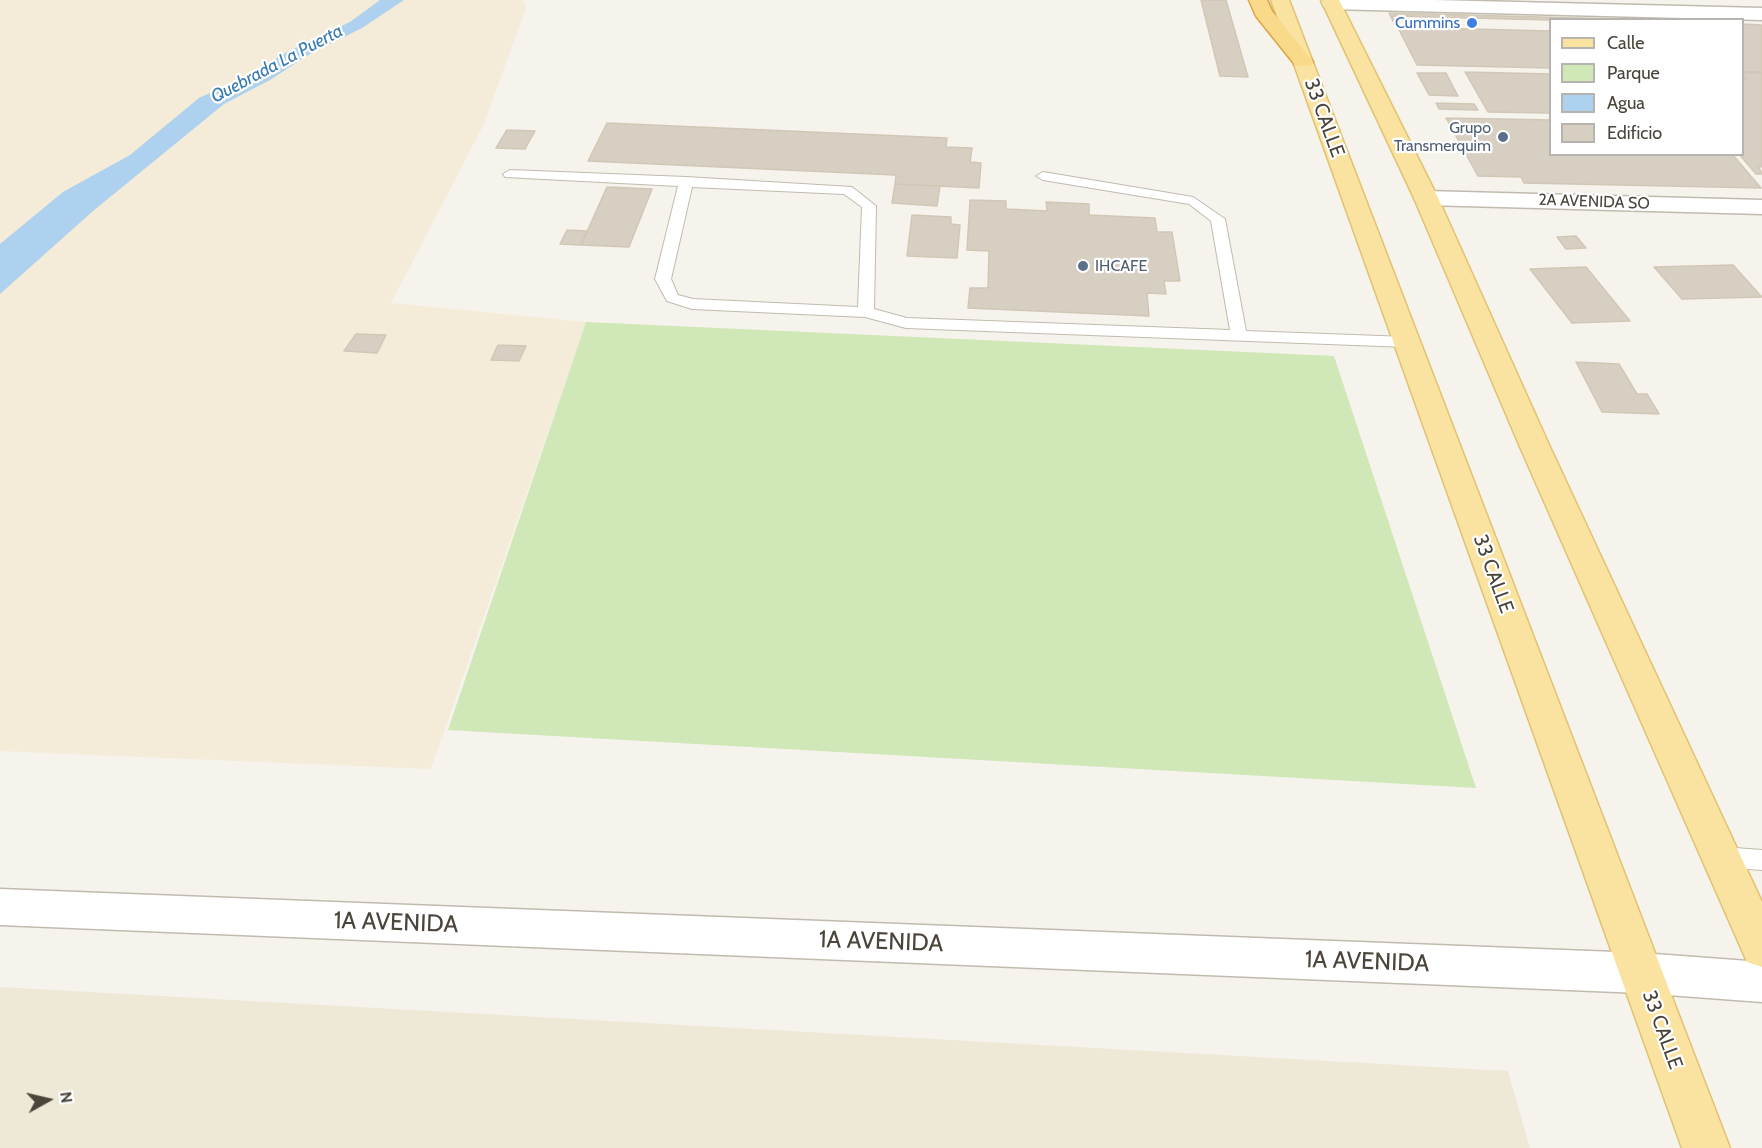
<!DOCTYPE html>
<style>
body{margin:0}
#map{position:relative;width:1762px;height:1148px;overflow:hidden;background:#f5f3ec;font-family:Cabin,sans-serif}
canvas{display:block}
.legend{position:absolute;left:1549px;top:18px;width:195px;height:138px;box-sizing:border-box;background:#fff;border:2px solid #b7b4b0;margin:0;padding:8px 10px;list-style:none;font-size:18px;color:#4a443a}
.legend li{display:flex;align-items:center;gap:12px;height:30px}
.legend b{width:30px;border:2px solid #b7b4b0}
.north{position:absolute;left:18px;top:1070px;width:60px;height:60px;-webkit-text-stroke:4px #fff;paint-order:stroke;rotate:82deg;font-size:16px;font-weight:700;line-height:24px;text-align:center;color:#4a443a}
.north::after{content:'';display:block;margin:auto;width:21px;height:27px;background:#4a443a;clip-path:polygon(50% 0,100% 100%,50% 72%,0 100%)}
</style>
<div id="map">
<canvas width="1762" height="1148"></canvas>
<ul class="legend">
<li><b style="height:8px;background:#fae3a1"></b>Calle</li>
<li><b style="height:16px;background:#d0e7b8"></b>Parque</li>
<li><b style="height:16px;background:#add1ee"></b>Agua</li>
<li><b style="height:16px;background:#d7cfc2"></b>Edificio</li>
</ul>
<div class="north">N</div>
</div>
<script>
const ctx = document.querySelector('canvas').getContext('2d');
ctx.lineJoin = 'round';
function fillPath(path, color) { ctx.fillStyle = color; ctx.fill(path, 'evenodd'); }
const poly = rows => new Path2D(rows.map(r => 'M' + r).join(''));
function strokePath(path, color, width, dash) { ctx.strokeStyle = color; ctx.lineWidth = width; ctx.lineCap = dash ? 'butt' : 'round'; ctx.setLineDash(dash || []); ctx.stroke(path); }
function drawText(font, color, halo, rows, align = 'center') {
  ctx.font = font + ' Cabin,sans-serif'; ctx.lineWidth = 4.5; ctx.setLineDash([]); ctx.textBaseline = 'middle'; ctx.strokeStyle = halo; ctx.fillStyle = color; for (const [text, x, y, turn = 0] of rows) {
    ctx.save(); ctx.translate(x, y); ctx.rotate((+turn || 0) * Math.PI / 180); ctx.textAlign = isNaN(turn) ? turn : align; if (halo) ctx.strokeText(text, 0, 0); ctx.fillText(text, 0, 0); ctx.restore();
  }
}
fillPath(poly([
 [0,0,523,0,526,8,483,126,391,303,586,322,431,769,0,751]
]), '#f5ebd9');
fillPath(poly([
 [0,987,1508,1071,1530,1148,0,1148]
]), '#eee8d7');
fillPath(poly([
 [586,322,1334,356,1476,788,448,730]
]), '#d0e7b8');
fillPath(poly([
 [380,0,404,0,362,28,308,55,270,80,224,104,93,211,0,294,0,244,63,192,130,155,199,98,245,77,287,52,350,22]
]), '#add1ee');
const building = poly([
 [1201,0,1226,0,1248,77,1220,76,1201,0],
 [1389,13,1616,19,1617,20,1550,20,1550,31,1396,27,1389,13],
 [1392,16,1550,20,1550,68,1417,65,1392,16],
 [1742,24,1762,25,1762,72,1742,72,1742,24],
 [1465,72,1550,74,1550,113,1488,112,1465,72],
 [1417,73,1446,73,1458,96,1429,95,1417,73],
 [1742,73,1762,73,1762,167,1758,166,1762,174,1756,174,1739,154,1742,154,1742,79,1746,79,1742,73],
 [1436,103,1474,104,1478,110,1439,109,1436,103],
 [1446,118,1550,120,1550,154,1732,154,1761,188,1524,183,1521,177,1478,176,1446,118],
 [607,123,947,138,946,147,972,148,970,162,981,163,979,188,895,184,896,175,588,161,607,123],
 [507,130,535,131,525,149,496,148,507,130],
 [895,184,940,186,937,206,892,203,895,184],
 [607,187,652,189,629,247,581,245,607,187],
 [970,200,1006,201,1006,209,1047,211,1046,202,1089,204,1089,215,1155,218,1157,232,1172,232,1180,281,1164,281,1166,294,1147,293,1149,316,968,308,970,288,988,288,989,251,967,250,970,200],
 [912,215,951,217,951,224,960,225,957,258,907,256,912,215],
 [567,230,587,231,581,245,560,244,567,230],
 [1576,236,1586,248,1566,249,1557,237,1576,236],
 [1733,265,1762,297,1682,299,1654,267,1733,265],
 [1586,267,1630,321,1572,323,1530,269,1586,267],
 [356,334,386,335,377,353,344,351,356,334],
 [498,345,526,346,519,361,491,360,498,345],
 [1576,362,1619,364,1637,394,1647,394,1659,414,1602,412,1576,362]
]);
fillPath(building, '#d7cfc2');
strokePath(building, '#d1c7b6', 1.5);
const service = poly([
 [510,170,686,177,852,187,876,206,874,309,907,318,1230,330,1211,221,1189,204,1043,180,1036,176,1043,172,1193,197,1225,219,1246,331,1407,337,1415,342,1407,347,906,328,865,317,692,309,667,301,655,279,678,186,505,177,503,174,510,170],
 [692,187,844,194,862,207,858,307,693,299,678,295,671,279,692,187],
 [1721,847,1762,850,1762,870,1721,867,1713,864,1709,857,1713,850,1721,847]
]);
const minor = poly([
 [1324,0,1434,0,1762,8,1762,20,1331,9,1324,7,1322,3,1324,0],
 [1426,191,1762,200,1762,214,1426,205,1418,203,1414,198,1418,193,1426,191],
 [0,889,1641,953,1762,962,1762,1002,1641,993,0,925,0,889]
]);
const primary = poly([
 [1271,0,1289,0,1730,1148,1682,1148,1271,0],
 [1321,0,1339,0,1438,198,1550,447,1762,902,1762,967,1747,962,1741,948,1520,447,1414,198,1321,0]
]);
const trunk = poly([
 [1249,0,1267,0,1272,11,1313,62,1310,66,1296,66,1256,16,1249,0]
]);
strokePath(service, '#c1bbaf', 2);
strokePath(minor, '#c1bbaf', 3);
strokePath(primary, '#e0c270', 3);
strokePath(trunk, '#d8a644', 3);
fillPath(service, '#fff');
fillPath(minor, '#fff');
fillPath(primary, '#fae3a1');
fillPath(trunk, '#f9da8b');
for (const [x, y, r, color] of [
 [1472,23,6,"#3f7fe0"],
 [1503,137,6,"#5c6f8a"],
 [1083,266,6,"#5c6f8a"]
]) { const dot = new Path2D(); dot.arc(x, y, r, 0, 2 * Math.PI); ctx.fillStyle = color; ctx.fill(dot); strokePath(dot, '#fff', 2); }
drawText('16px', '#366cbe', '#fff', [
 ["Cummins",1460,23]
], 'right');
drawText('16px', '#4e5e75', '#fff', [
 ["Grupo",1491,128],
 ["Transmerquim",1491,146],
 ["IHCAFE",1095,266,"left"]
], 'right');
drawText('16px', '#4a443a', '#fff', [
 ["2A AVENIDA SO",1594,202,2]
]);
drawText('italic 18px', '#367ab3', '#fff', [
 ["Quebrada La Puerta",277,64,-28]
]);
drawText('20px', '#4a443a', '#fff', [
 ["33 CALLE",1324,118,70],
 ["33 CALLE",1493,574,70],
 ["33 CALLE",1662,1030,70]
]);
drawText('24px', '#4a443a', '#fff', [
 ["1A AVENIDA",396,923,2],
 ["1A AVENIDA",881,942,2],
 ["1A AVENIDA",1367,962,2]
]);
</script>
